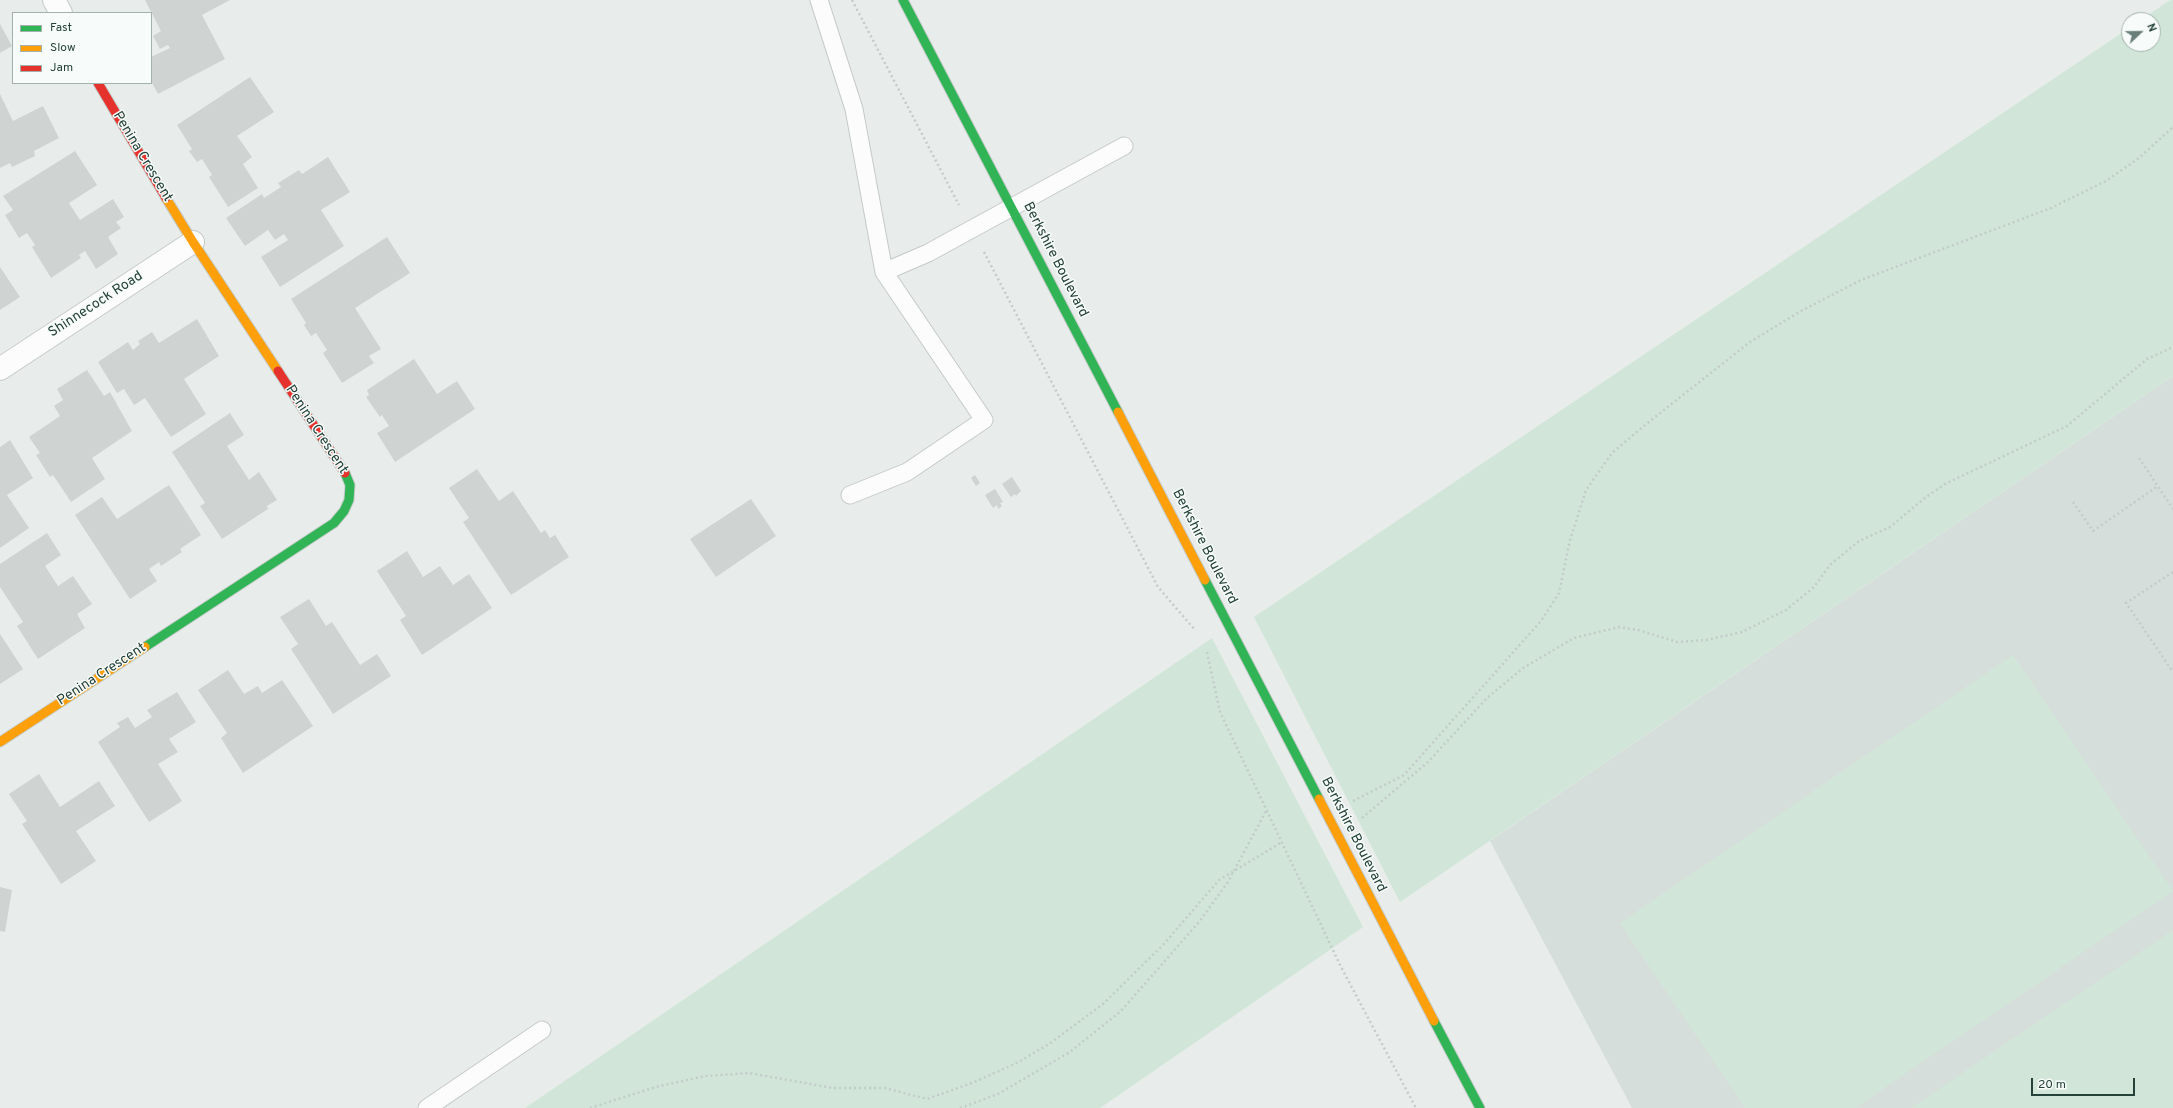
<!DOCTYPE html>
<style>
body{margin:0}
#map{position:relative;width:2173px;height:1108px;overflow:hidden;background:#e8edeb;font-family:Overpass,sans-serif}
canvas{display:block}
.legend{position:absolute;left:12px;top:12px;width:140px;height:72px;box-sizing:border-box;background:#f7fbf9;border:1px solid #a3b1ad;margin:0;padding:5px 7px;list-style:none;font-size:12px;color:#24423a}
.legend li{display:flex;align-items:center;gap:8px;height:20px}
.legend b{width:20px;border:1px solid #a3b1ad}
.north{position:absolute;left:2121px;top:12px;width:40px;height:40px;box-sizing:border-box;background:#f7fbf9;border:1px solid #a3b1ad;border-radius:50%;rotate:68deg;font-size:11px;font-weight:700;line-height:16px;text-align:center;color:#24423a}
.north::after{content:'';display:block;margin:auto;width:14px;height:18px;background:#697e78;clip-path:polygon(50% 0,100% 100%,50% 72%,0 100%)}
.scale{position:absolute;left:2031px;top:1078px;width:104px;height:18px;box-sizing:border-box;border:2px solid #24423a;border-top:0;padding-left:5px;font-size:12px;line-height:14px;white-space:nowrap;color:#24423a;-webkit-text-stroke:3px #f7fbf9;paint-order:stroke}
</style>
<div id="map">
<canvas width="2173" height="1108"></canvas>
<ul class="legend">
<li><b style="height:5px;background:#30b455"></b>Fast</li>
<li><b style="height:5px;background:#ff9f0a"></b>Slow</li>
<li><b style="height:5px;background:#e5322d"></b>Jam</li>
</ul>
<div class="north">N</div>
<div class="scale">20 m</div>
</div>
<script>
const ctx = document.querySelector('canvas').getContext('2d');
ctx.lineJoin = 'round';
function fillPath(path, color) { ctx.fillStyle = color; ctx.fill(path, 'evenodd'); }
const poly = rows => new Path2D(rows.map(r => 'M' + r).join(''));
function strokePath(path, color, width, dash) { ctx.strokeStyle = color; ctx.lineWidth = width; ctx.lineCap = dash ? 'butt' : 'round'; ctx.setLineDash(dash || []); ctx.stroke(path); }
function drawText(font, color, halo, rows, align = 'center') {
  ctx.font = font + ' Overpass,sans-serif'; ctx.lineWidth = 3; ctx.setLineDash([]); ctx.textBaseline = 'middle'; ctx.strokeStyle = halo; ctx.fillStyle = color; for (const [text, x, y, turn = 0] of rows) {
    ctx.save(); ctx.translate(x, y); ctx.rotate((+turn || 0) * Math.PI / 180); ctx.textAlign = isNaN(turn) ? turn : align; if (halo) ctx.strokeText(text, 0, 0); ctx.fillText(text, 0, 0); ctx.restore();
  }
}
fillPath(poly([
 [2173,376,2173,1108,1632,1108,1490,841]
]), '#d6dedb');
fillPath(poly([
 [2170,0,2173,0,2173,376,1400,902,1254,617,2129,28,2129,44,2153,44,2153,20,2141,20],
 [1212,638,1363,927,1100,1108,525,1108],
 [2013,655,2173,891,1855,1108,1745,1108,1620,923],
 [2173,930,2173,1108,1911,1108]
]), '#d1e6d8');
fillPath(poly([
 [145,0,230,0,202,15,225,59,158,94,151,81,151,57,170,48,168,45,160,49,153,36,161,31],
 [0,24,12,46,0,53],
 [250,77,274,112,237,136,252,157,243,164,258,188,228,207,209,177,212,175,202,159,197,162,189,151,192,149,177,125],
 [0,94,13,121,43,106,59,138,34,151,35,156,12,167,10,163,0,168],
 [75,151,97,185,69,203,80,220,113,199,124,217,116,222,121,228,108,237,118,254,96,269,85,251,79,255,81,258,51,278,32,247,35,245,27,233,19,238,5,215,13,210,3,196],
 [328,157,350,192,321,210,344,246,280,287,261,257,288,240,284,234,275,240,268,230,245,246,226,218,262,194,264,198,281,187,278,183,299,170,302,174],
 [387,237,410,273,355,308,381,349,369,356,374,363,342,383,323,353,327,350,316,333,311,336,304,325,306,323,291,299],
 [0,267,20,297,0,310],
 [197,319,219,356,184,379,206,414,171,437,145,398,134,405,124,389,117,393,98,362,128,342,133,350,140,344,138,341,152,332,159,343],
 [414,359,437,394,457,381,475,409,395,462,377,433,389,426,382,415,380,417,366,397,369,395,367,390],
 [87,370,104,396,110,392,132,431,92,458,105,479,71,502,53,475,50,477,36,455,40,453,29,437,60,416,54,406,63,400,57,389],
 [230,413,244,435,227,446,249,480,259,472,277,500,267,506,268,509,222,539,200,506,205,503,172,452],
 [10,440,33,478,7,495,29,528,0,548,0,447],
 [477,469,499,501,513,491,541,533,545,530,550,538,555,535,569,557,511,595,463,522,469,518,449,488],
 [975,475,980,483,976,486,971,478],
 [1012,477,1021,491,1016,496,1015,494,1011,497,1002,484],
 [169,485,201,535,180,549,182,552,161,566,159,562,149,569,157,581,130,599,75,515,102,497,117,519],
 [995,489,1003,502,1000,503,1002,506,998,509,997,505,993,508,985,495],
 [751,499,776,536,716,577,690,539],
 [47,533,61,555,45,566,58,586,73,576,92,604,77,614,85,628,38,659,17,626,23,622,0,587,0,564],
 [407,551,423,577,440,566,453,585,469,574,492,608,422,655,400,620,406,616,377,571],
 [309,599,326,626,332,622,360,665,377,654,391,676,333,714,291,649,298,644,280,617],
 [0,634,23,669,0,684],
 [228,670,244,694,258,686,262,693,282,680,313,726,243,773,221,738,227,733,198,690],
 [177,692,196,722,169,739,178,752,158,764,182,801,149,822,98,742,120,727,117,723,128,717,135,728,152,717,147,710],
 [39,774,60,807,99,781,115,806,76,831,96,861,61,884,22,824,27,821,9,794],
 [0,887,12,890,5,932,0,931]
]), '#cfd4d2');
const lane = poly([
 [819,0,854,109,884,272,928,253,1124,146],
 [850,495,907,472,984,420,884,272],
 [427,1108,542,1030]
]);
const street = poly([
 [54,0,61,13],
 [0,369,193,242]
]);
const fast = poly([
 [903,0,1118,412],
 [1205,580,1319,799],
 [145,647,334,523,344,511,349,500,350,485,345,473],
 [1434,1021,1480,1108]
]);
const slow = poly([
 [166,198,193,242,278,371],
 [1118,412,1205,580],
 [0,742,145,647],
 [1319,799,1434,1021]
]);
const jam = poly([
 [98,83,166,198],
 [278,371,345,473]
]);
strokePath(lane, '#c5cac8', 19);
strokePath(street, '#c5cac8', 24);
strokePath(fast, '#c3cbc8', 11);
strokePath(slow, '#c3cbc8', 11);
strokePath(jam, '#c3cbc8', 11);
strokePath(poly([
 [852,0,959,205],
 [984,252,1158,587,1195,630],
 [2139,458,2173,509],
 [2073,502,2093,531,2158,486],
 [2173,572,2126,603,2173,672],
 [1207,652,1220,712,1341,967,1416,1108],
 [1353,801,1404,775,1541,621,1559,593,1570,540,1586,490,1612,453,1645,425,1750,342,1801,311,1861,280,2051,208,2106,181,2139,158,2173,127],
 [1362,818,1428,762,1487,698,1523,668,1574,638,1619,627,1638,630,1677,642,1706,640,1742,632,1786,610,1814,587,1830,565,1859,541,1890,527,1926,497,1945,484,2067,426,2147,359,2173,347],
 [590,1108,656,1087,705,1076,749,1073,833,1088,885,1088,927,1099,972,1083,1015,1064,1049,1044,1103,1004,1163,945,1219,880,1282,842],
 [960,1108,998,1094,1070,1052,1121,1011,1199,922,1228,882,1266,811]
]), '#c3ccca', 2.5, [2, 3]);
strokePath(lane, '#fcfcfc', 17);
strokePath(street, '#fcfcfc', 22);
strokePath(fast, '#30b455', 9);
strokePath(slow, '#ff9f0a', 9);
strokePath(jam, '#e5322d', 9);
drawText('14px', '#24423a', '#f7fbf9', [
 ["Penina Crescent",142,157,59],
 ["Berkshire Boulevard",1055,260,63],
 ["Shinnecock Road",96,305,-33],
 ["Penina Crescent",316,430,57],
 ["Berkshire Boulevard",1204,547,63],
 ["Penina Crescent",102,675,-33],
 ["Berkshire Boulevard",1353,835,63]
]);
</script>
